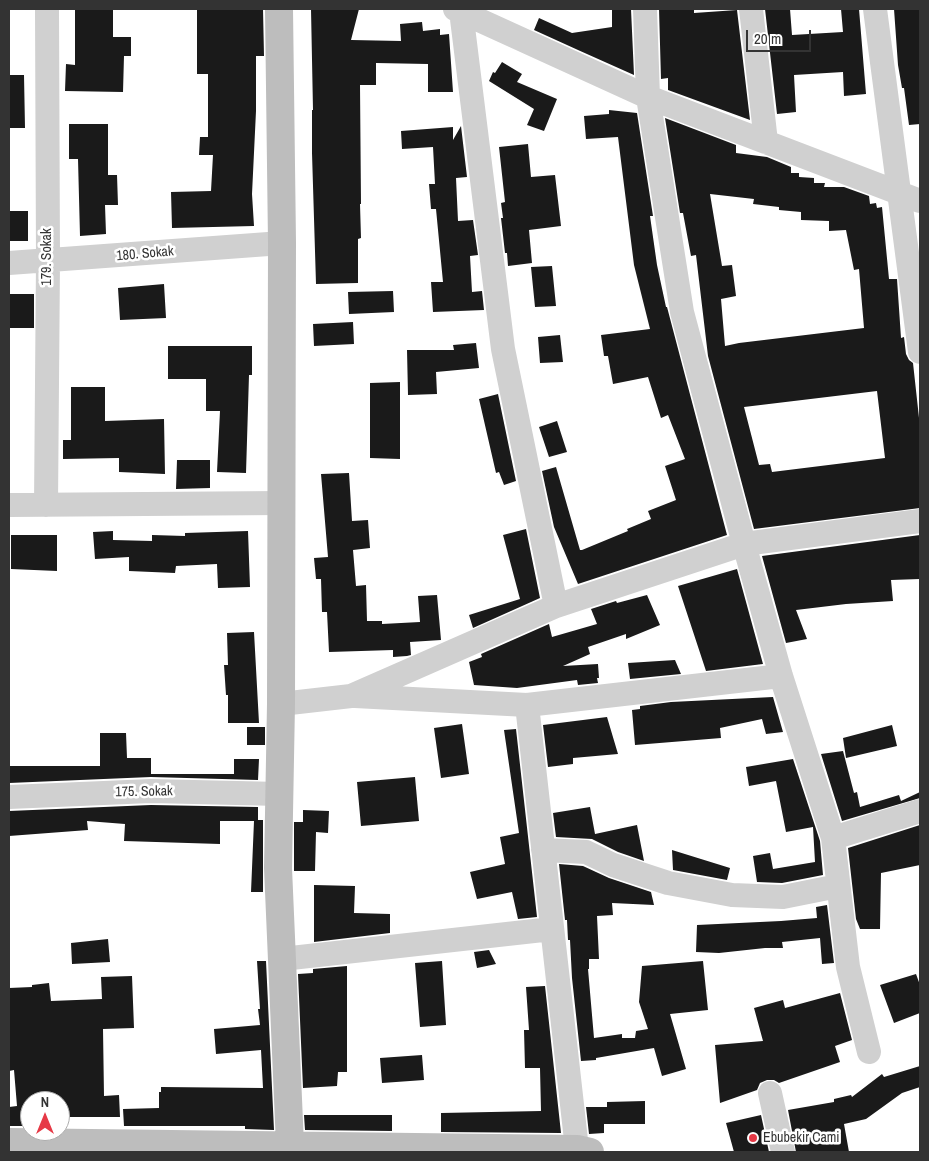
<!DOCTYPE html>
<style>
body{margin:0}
#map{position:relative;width:929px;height:1161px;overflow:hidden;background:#fff;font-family:"Archivo Narrow",sans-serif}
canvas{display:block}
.frame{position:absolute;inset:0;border:10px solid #333;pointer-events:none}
.north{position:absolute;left:20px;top:1091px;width:50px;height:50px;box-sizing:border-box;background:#fff;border:1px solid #adadad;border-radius:50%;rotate:0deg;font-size:14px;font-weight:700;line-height:20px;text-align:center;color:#333}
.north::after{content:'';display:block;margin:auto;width:18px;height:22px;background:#e63946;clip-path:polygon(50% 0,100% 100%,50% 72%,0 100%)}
.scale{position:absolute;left:746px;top:30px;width:65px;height:22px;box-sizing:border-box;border:2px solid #333;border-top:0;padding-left:6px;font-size:15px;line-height:18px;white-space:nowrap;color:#333;-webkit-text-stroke:4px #fff;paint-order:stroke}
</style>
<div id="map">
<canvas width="929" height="1161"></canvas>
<div class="frame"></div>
<div class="north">N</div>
<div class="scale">20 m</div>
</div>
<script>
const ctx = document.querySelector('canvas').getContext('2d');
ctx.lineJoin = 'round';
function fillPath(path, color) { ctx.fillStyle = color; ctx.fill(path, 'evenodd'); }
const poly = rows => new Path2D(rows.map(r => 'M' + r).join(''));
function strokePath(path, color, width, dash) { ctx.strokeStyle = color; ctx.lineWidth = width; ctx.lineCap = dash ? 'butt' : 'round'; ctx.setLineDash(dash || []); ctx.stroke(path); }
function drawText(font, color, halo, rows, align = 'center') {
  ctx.font = font + ' "Archivo Narrow",sans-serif'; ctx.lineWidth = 5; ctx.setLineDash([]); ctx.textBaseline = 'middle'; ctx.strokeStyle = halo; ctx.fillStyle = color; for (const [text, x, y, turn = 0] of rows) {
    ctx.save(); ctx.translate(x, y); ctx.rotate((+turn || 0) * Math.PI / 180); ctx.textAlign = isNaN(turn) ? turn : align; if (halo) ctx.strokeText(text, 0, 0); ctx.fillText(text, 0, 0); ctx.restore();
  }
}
fillPath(poly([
 [75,9,113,9,113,37,131,37,131,56,124,56,123,92,65,91,66,64,75,65],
 [197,9,263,9,264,56,256,56,256,111,252,194,254,226,172,228,171,192,211,191,213,155,199,155,200,137,208,137,208,74,197,74],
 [311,9,359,9,351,40,401,41,400,24,422,22,423,31,440,29,440,35,449,34,453,92,428,92,428,64,376,63,376,85,360,85,361,204,360,204,361,238,358,239,358,283,316,284,312,153,312,110,313,110],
 [612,9,631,9,634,75,578,50,578,48,578,50,534,30,539,18,572,33,612,27],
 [659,9,694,9,694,13,737,10,750,120,668,90,668,78,661,79],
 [765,9,790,9,792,35,843,32,841,9,859,9,866,94,844,96,843,72,794,75,796,112,777,114],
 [894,9,920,9,920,124,909,125,904,88,902,88,898,65],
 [502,62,522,74,517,82,557,99,544,131,527,125,534,109,489,81,493,72,495,73],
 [9,75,24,75,25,128,9,128],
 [609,110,637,113,653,216,650,216,657,265,666,307,667,307,727,535,578,584,554,527,542,471,556,467,580,550,582,550,628,531,627,529,651,519,648,511,676,500,665,466,685,459,668,415,661,418,648,377,613,384,608,356,604,356,601,335,650,329,634,265,618,137,586,139,584,116,609,114],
 [665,118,736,145,736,153,767,157,791,167,791,173,799,173,799,177,814,178,814,183,825,183,824,187,844,187,869,196,870,204,876,203,877,208,882,207,889,279,897,279,901,338,904,337,906,354,909,360,913,363,920,427,920,508,754,529,708,356,696,255,691,256,683,213,680,213],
 [710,194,754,199,753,204,779,207,779,210,801,212,801,220,829,221,829,231,846,230,854,270,859,269,864,328,739,343,725,346,721,299,736,296,732,265,722,266],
 [877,391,885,458,772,472,770,464,759,465,744,407],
 [69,124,108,124,108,175,117,175,118,205,105,205,106,234,80,236,78,159,69,159],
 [461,126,467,177,456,178,458,221,473,220,478,255,470,256,472,292,482,291,484,310,433,312,431,282,443,282,436,209,431,209,429,184,435,184,433,147,402,149,401,131,453,127,453,140],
 [528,144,531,177,555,175,561,226,529,230,532,263,508,266,507,253,505,253,501,218,503,218,501,203,505,202,499,147],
 [9,211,28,211,28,241,9,241],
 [552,266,556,306,535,307,531,267],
 [164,284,166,318,120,320,118,288],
 [393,291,394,312,349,314,348,292],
 [9,294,34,294,34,328,9,328],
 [353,322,354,344,314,346,313,324],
 [560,335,563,362,540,363,538,337],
 [476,343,479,368,436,372,437,394,408,395,407,350,454,350,453,345],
 [168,346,252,346,252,375,249,375,246,473,217,472,220,411,206,411,206,379,168,379],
 [400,382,400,459,370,458,370,383],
 [71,387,105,387,105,421,164,419,165,474,119,472,119,458,63,459,63,440,71,440],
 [498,394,516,481,504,485,499,472,496,473,479,399],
 [557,421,567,452,549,457,539,427],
 [177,460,210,460,210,488,176,489],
 [349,473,352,521,368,520,370,548,353,550,356,586,366,585,367,621,382,621,382,624,420,622,418,596,437,595,441,640,410,642,411,655,407,656,393,657,393,650,329,652,327,612,322,612,321,579,316,579,314,558,328,557,321,474],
 [526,529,540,598,473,628,469,615,520,599,503,535],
 [113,531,113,540,152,541,152,535,185,536,185,533,248,531,250,587,218,588,217,564,176,566,175,573,129,571,129,557,95,559,93,532],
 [11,535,57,535,57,571,11,569],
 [920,535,920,579,891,580,893,601,846,604,796,610,807,639,786,643,762,556],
 [737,569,763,664,706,671,678,586],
 [647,595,660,625,626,639,626,634,588,647,590,654,563,666,598,664,599,678,597,678,598,683,578,685,577,680,517,688,474,685,469,662,482,657,481,654,549,624,552,637,597,624,591,609,616,601,617,603],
 [254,632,259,723,228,723,228,695,226,695,224,665,228,665,227,633],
 [675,660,681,674,630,679,628,663],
 [773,697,783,732,766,734,762,719,720,728,721,738,635,745,632,710,640,709,640,706,671,702],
 [607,717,618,754,573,758,573,764,548,767,543,725],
 [462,724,469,774,441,778,434,728],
 [892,725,897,746,846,758,843,738],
 [247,727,265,727,265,745,247,745],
 [516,729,537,917,518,919,512,892,477,899,470,872,505,864,500,837,519,833,504,730],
 [100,733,126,733,127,758,151,758,151,774,234,774,234,759,259,759,258,780,151,777,9,783,9,766,100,766],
 [843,751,854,793,857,792,860,807,899,795,901,801,920,792,920,798,842,821,821,754],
 [793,759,820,841,823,875,782,883,757,882,753,856,770,853,773,869,815,862,813,827,786,832,776,781,749,786,746,767],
 [415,777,419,821,361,826,357,782],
 [151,805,258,807,258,820,263,820,263,892,251,892,254,821,220,821,220,844,124,841,125,824,87,821,88,830,9,836,9,811],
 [590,807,595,834,637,825,644,861,618,852,592,839,556,837,553,813],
 [303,810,329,811,328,833,316,832,315,871,294,871,294,822,303,822],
 [920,825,920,865,881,873,880,929,860,929,856,919,848,848],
 [672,850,730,868,727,880,673,870],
 [559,864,583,866,609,878,651,892,654,905,612,903,613,915,597,916,599,959,589,959,589,969,588,969,594,1038,622,1034,622,1038,635,1038,636,1031,648,1029,639,1002,642,966,703,961,708,1010,670,1014,686,1069,662,1076,654,1048,596,1058,596,1060,581,1061,572,978,570,940,568,940,567,920,565,920],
 [314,885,355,886,354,913,390,914,390,933,314,942],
 [827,905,834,963,822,964,820,938,782,942,783,948,765,948,719,953,696,952,697,925,781,921,817,918,816,907],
 [108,939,110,962,72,964,71,943],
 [489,950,496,964,477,968,474,952],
 [257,961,266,961,274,1130,245,1129,245,1126,124,1126,123,1109,159,1108,159,1092,161,1092,161,1087,263,1088,261,1050,216,1054,214,1029,260,1025,258,1009,260,1009],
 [442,961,446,1025,420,1027,415,963],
 [347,966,347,1072,338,1072,337,1086,303,1088,298,974,313,973,313,969],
 [916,974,920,985,920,1013,894,1023,880,985],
 [132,976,134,1028,103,1029,104,1096,119,1095,120,1117,63,1117,63,1122,60,1122,60,1101,30,1101,30,1126,9,1126,9,1107,17,1106,14,1070,9,1071,9,988,32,987,32,985,49,983,51,1001,102,999,101,977],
 [545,986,561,1133,441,1132,441,1113,541,1111,540,1068,525,1068,524,1030,529,1030,526,987],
 [840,993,852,1040,835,1046,840,1062,779,1083,774,1080,767,1080,760,1083,757,1090,720,1103,715,1045,763,1041,754,1008,783,1000,785,1008],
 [422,1055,424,1080,382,1083,380,1058],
 [920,1066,920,1087,902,1093,866,1119,844,1124,849,1152,796,1152,788,1110,834,1102,834,1099,851,1095,852,1097,882,1074,884,1077],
 [645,1101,645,1124,604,1124,604,1133,589,1134,586,1107,607,1107,607,1102],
 [304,1115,392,1115,392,1131,305,1130],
 [761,1115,769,1152,734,1152,726,1123]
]), '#1a1a1a');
strokePath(poly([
 [455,9,648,97,920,201],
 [462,9,461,11,503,349,556,606],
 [645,9,648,97,682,312,744,544,781,676,833,838,848,967,869,1052],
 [751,9,766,142],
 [875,9,920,352],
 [9,263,282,243],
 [9,505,282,503],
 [46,505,48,261,47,9],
 [355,696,527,705,781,676],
 [281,704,351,696,556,606,744,544,920,521],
 [527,705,577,1149],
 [9,797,151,791,280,794],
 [833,838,920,811],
 [543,850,586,852,613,865,668,883,732,895,783,897,838,886],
 [282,959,552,929],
 [770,1093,783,1152]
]), '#d0d0d0', 24);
strokePath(poly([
 [279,9,282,243,281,704,278,868,290,1145],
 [9,1142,577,1149,590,1152]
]), '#bdbdbd', 28);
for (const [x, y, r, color] of [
 [753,1138,5,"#e63946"]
]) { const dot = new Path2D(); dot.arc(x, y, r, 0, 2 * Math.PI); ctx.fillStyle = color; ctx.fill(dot); strokePath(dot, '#fff', 2); }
drawText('14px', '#333', '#fff', [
 ["180. Sokak",145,254,-5],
 ["179. Sokak",47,257,-90],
 ["175. Sokak",144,792,-1]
]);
drawText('14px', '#333', '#fff', [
 ["Ebubekir Cami",763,1138]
], 'left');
</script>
